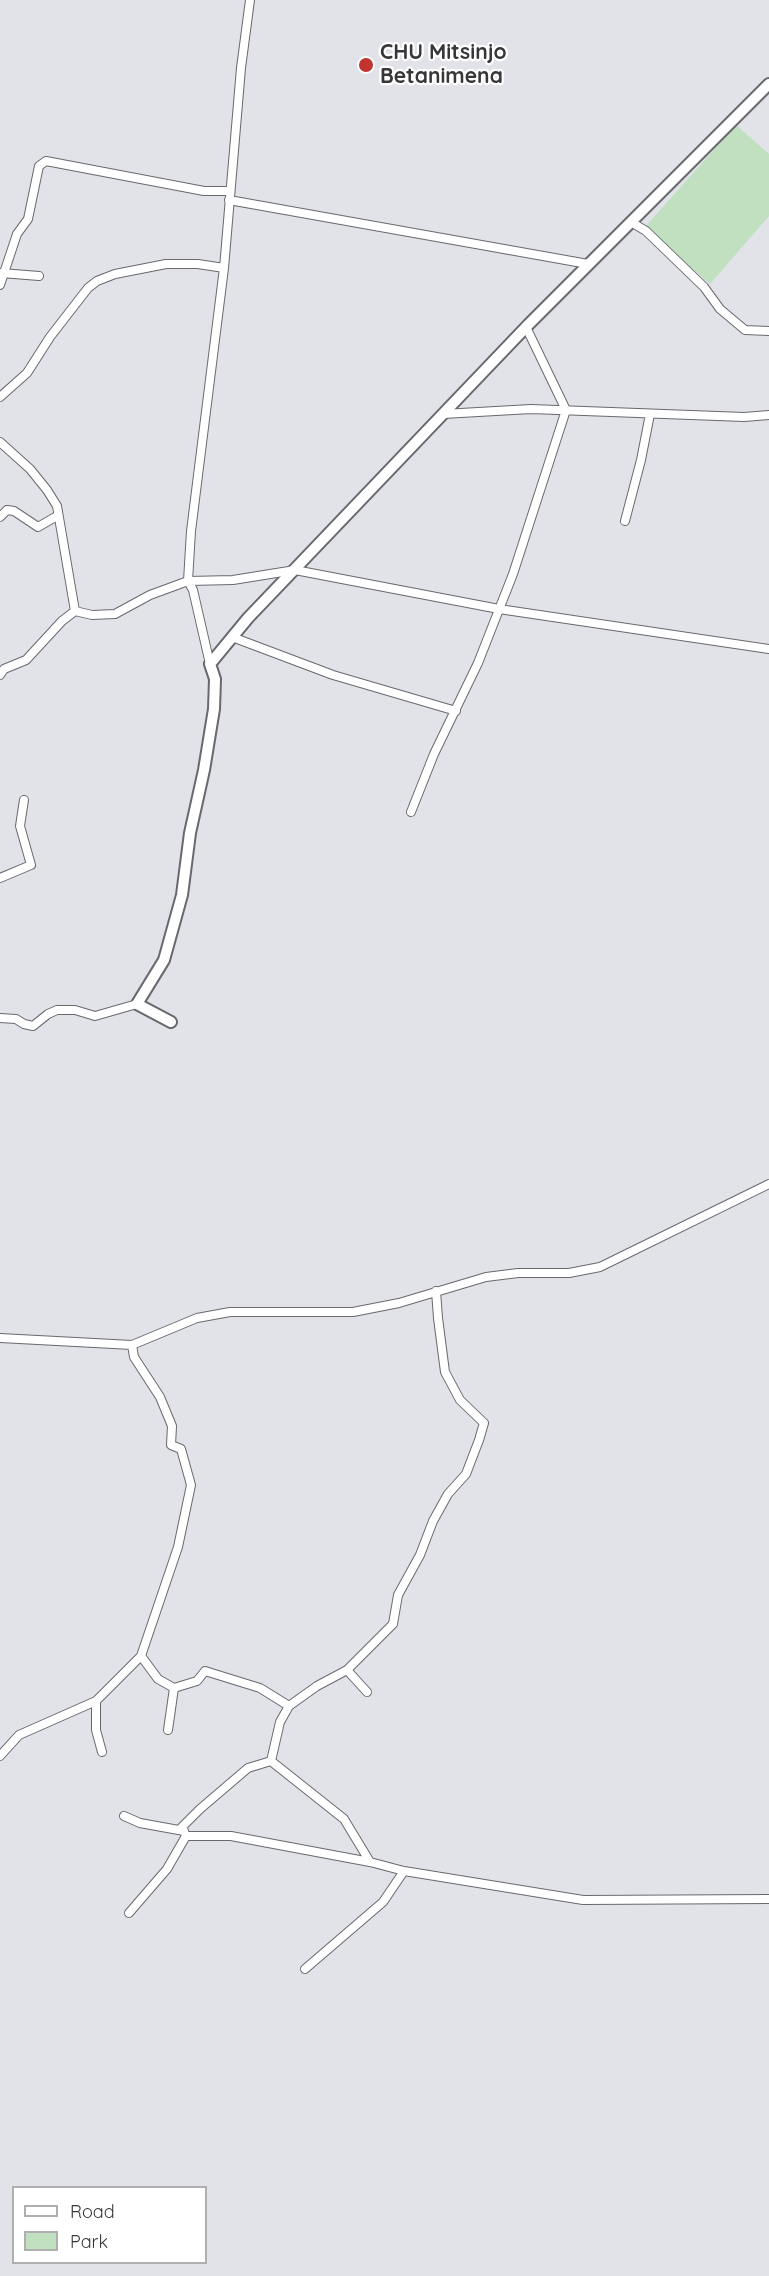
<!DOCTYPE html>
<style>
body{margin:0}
#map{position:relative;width:769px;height:2276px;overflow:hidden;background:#e1e3e9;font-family:Quicksand,sans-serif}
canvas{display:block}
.legend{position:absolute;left:12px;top:2186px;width:195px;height:78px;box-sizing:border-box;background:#fff;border:2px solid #afafb0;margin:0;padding:8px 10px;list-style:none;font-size:18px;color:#37373a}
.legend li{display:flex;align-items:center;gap:12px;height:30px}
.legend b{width:30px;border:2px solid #afafb0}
</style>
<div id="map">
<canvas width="769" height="2276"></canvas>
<ul class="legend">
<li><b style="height:8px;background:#fff"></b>Road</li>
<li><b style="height:16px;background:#c0e0c0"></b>Park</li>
</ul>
</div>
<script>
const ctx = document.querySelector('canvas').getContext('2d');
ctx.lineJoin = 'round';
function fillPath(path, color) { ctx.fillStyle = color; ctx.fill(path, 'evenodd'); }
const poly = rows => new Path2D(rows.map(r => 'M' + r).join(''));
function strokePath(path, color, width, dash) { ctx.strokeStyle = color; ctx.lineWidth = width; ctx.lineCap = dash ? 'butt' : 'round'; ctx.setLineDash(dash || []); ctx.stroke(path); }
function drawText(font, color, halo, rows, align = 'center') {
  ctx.font = font + ' Quicksand,sans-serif'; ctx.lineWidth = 4.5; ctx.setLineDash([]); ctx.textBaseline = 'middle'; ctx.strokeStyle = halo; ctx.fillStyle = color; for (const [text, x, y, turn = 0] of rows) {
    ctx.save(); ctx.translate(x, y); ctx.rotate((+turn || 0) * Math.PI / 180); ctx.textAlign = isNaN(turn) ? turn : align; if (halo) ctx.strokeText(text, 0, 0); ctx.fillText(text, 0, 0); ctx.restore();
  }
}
fillPath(poly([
 [736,125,769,154,769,216,710,284,645,227]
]), '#c0e0c0');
const street = poly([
 [229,200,588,264],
 [631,222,646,231,704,287,720,309,745,330,769,331],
 [1,273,39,276],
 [0,285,17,234,28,219,39,166,46,161,204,191,230,191],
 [0,397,27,373,50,337,88,288,97,281,115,274,166,264,198,264,224,268],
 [443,414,531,409,744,417,769,415],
 [0,442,30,469,47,490,57,506,75,611],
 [0,517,7,510,14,511,38,527,57,516],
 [625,521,641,460,650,414],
 [232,637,333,675,456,711],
 [210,664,193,590,188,581,233,580,295,570,499,609,769,649],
 [0,675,4,669,26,660,62,621,75,611,92,615,115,614,150,595,188,581,191,531,224,268,241,68,250,0],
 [411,812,434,754,478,663,513,574,566,410,526,327],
 [0,878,31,865,20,826,24,800],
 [0,1018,16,1019,24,1024,33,1026,48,1014,57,1010,75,1010,95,1016,137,1004],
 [0,1338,132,1345,197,1318,230,1312,353,1312,399,1303,486,1277,518,1273,569,1273,600,1267,769,1184],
 [141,1656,158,1679,174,1688,197,1681,205,1671,260,1688,289,1706,280,1722,271,1761,344,1819,370,1862],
 [347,1670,367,1692],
 [96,1701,96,1730,102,1752],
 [289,1706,317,1686,347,1670,393,1624,398,1595,420,1555,433,1521,448,1494,466,1474,479,1440,484,1423,460,1400,445,1372,438,1318,436,1291],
 [168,1730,174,1688],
 [0,1756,19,1735,96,1701,141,1656,178,1547,191,1485,181,1449,171,1445,172,1426,160,1397,134,1357,132,1345],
 [124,1816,140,1823,184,1831],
 [186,1836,182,1827,200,1809,248,1768,271,1761],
 [129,1913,167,1869,186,1836,231,1836,370,1862,404,1871,583,1900,769,1899],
 [305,1969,383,1902,404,1871]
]);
const secondary = poly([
 [171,1022,137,1004,164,960,182,895,190,833,204,770,214,709,215,679,210,664,248,618,528,325,769,84]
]);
strokePath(street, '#68696f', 10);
strokePath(secondary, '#68696f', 14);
strokePath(street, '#fff', 8);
strokePath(secondary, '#fff', 10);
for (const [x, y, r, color] of [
 [366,65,8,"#c1332c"]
]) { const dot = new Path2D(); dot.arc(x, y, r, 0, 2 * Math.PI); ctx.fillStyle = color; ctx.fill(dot); strokePath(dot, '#fff', 2); }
drawText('bold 21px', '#37373a', '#fff', [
 ["CHU Mitsinjo",380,53],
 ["Betanimena",380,77]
], 'left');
</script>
